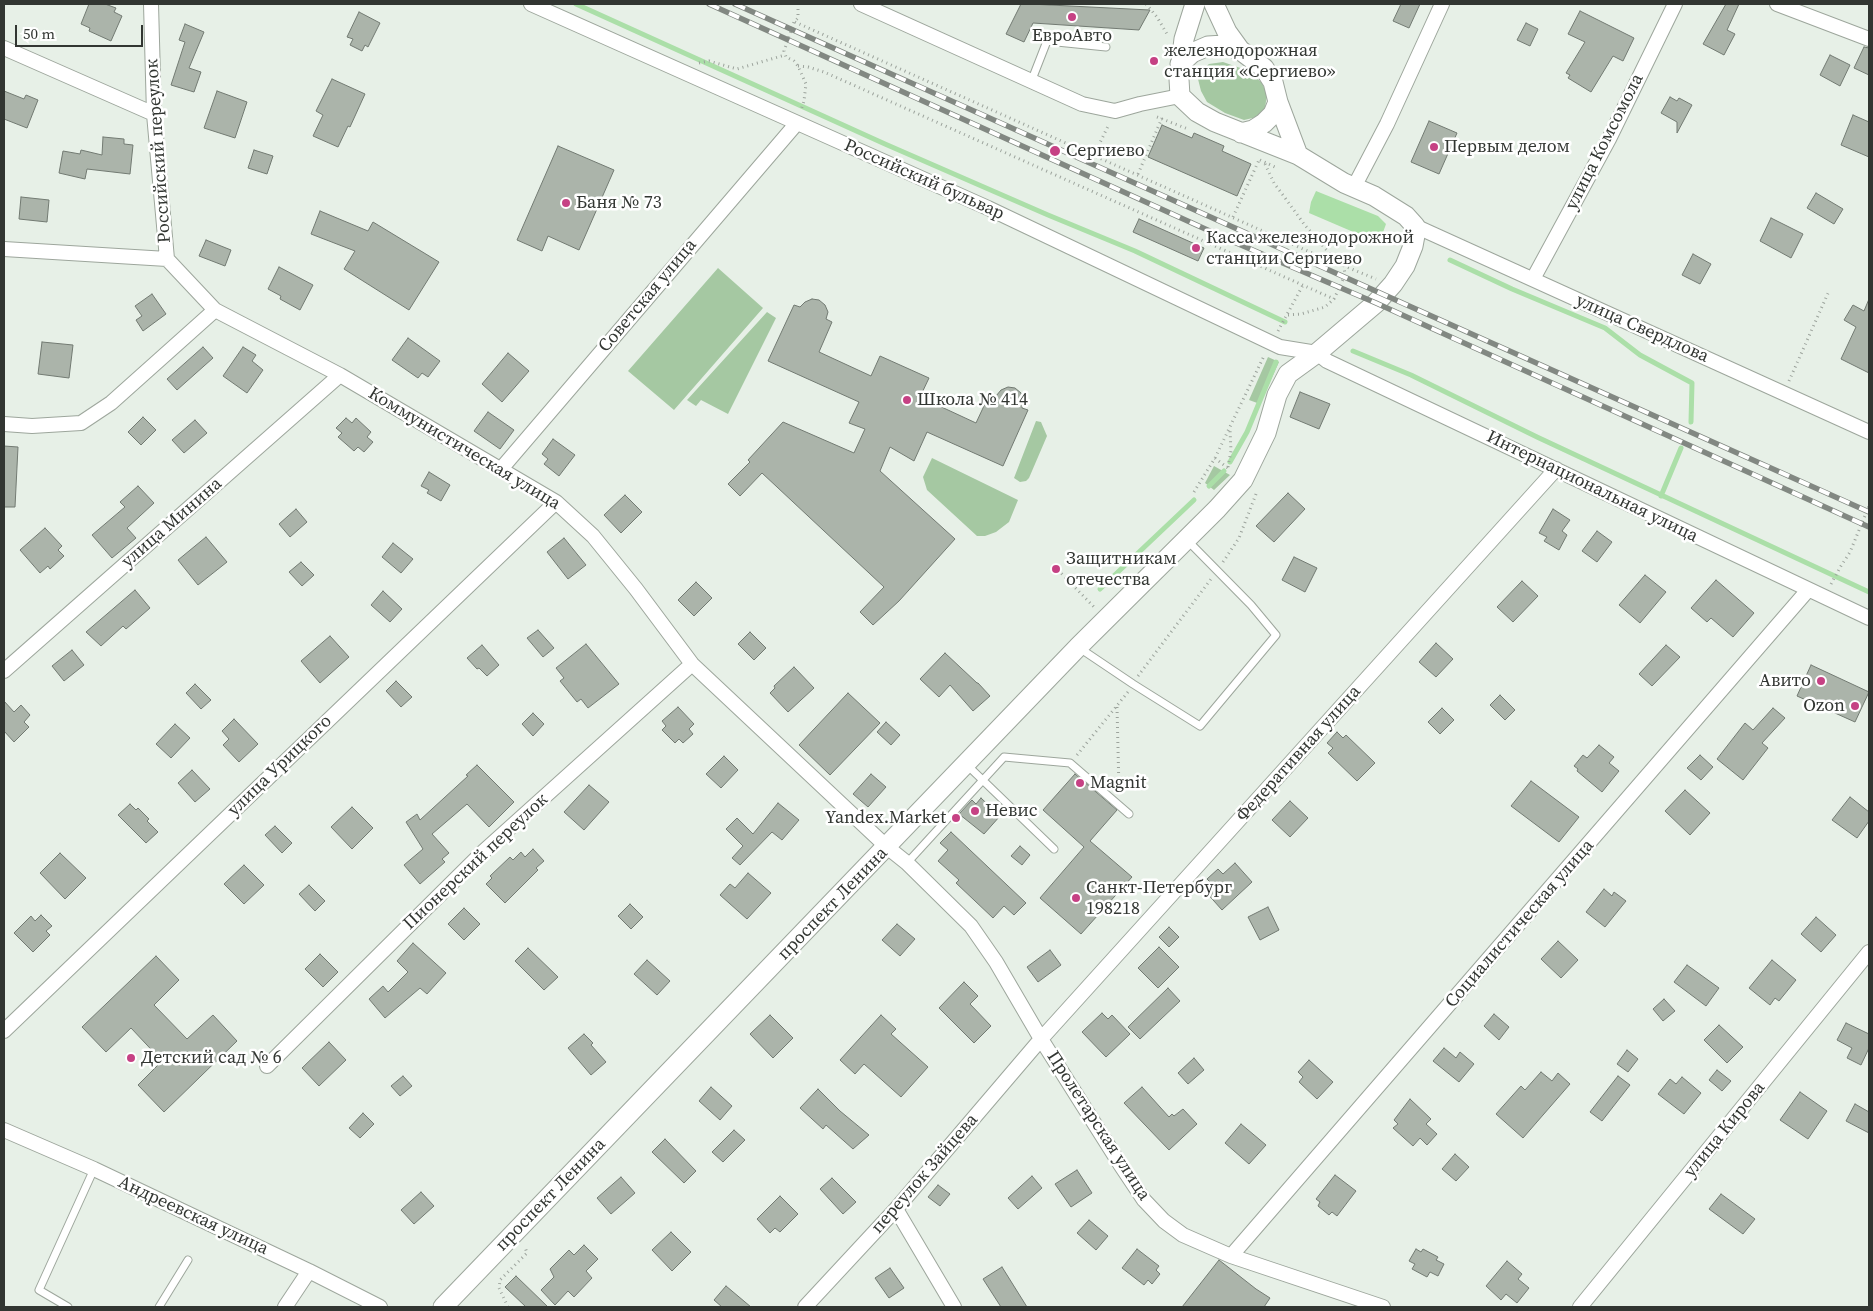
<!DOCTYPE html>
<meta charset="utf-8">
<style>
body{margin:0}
#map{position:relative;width:1873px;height:1311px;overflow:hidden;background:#e7f0e7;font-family:"Source Serif 4",serif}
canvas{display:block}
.frame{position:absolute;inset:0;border:5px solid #323632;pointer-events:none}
.scale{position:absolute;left:15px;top:25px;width:128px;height:22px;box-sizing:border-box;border:2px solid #323632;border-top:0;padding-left:6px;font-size:15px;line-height:18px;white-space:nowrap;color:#323632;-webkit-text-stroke:4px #fff;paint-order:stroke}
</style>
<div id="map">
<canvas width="1873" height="1311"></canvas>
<div class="frame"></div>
<div class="scale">50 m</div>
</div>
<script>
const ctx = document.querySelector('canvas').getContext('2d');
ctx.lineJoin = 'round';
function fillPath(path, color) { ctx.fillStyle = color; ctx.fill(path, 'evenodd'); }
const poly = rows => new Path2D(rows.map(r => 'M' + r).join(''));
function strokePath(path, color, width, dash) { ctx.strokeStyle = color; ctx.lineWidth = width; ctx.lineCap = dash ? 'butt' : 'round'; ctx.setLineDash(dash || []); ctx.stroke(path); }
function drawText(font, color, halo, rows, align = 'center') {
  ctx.font = font + ' "Source Serif 4",serif'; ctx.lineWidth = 5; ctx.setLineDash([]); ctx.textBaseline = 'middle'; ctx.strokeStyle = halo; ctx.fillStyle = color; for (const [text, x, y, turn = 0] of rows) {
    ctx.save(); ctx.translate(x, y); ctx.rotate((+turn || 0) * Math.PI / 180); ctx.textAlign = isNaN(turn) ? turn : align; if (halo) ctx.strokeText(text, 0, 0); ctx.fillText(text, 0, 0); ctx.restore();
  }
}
fillPath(poly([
 [1223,62,1249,71,1262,83,1267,95,1265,108,1257,117,1244,120,1225,113,1207,102,1201,91,1198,79,1203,69,1209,64],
 [718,268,763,308,674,410,628,371],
 [767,312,776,318,728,414,701,400,696,406,687,400],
 [1268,357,1279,362,1260,404,1249,400],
 [1036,421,1041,422,1047,436,1029,478,1026,481,1020,482,1014,478],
 [932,458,1018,500,1009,522,996,532,985,536,977,536,927,490,923,477],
 [1214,466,1230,475,1214,490,1205,483]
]), '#a5c8a2');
fillPath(poly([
 [1316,191,1378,216,1386,224,1381,238,1372,240,1309,213,1311,202]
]), '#abdfa8');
strokePath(poly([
 [576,4,885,144,1048,215,1135,251,1285,322],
 [1450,260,1512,289,1605,328,1640,355,1692,383,1691,422],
 [1353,351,1411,375,1537,437,1869,592],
 [1230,462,1247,432,1276,362],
 [1209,486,1224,471],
 [1661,496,1681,448],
 [1100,589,1194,500]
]), '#abdfa8', 5);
const building = poly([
 [89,4,105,4,116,8,114,12,122,16,111,41,89,31,90,28,81,24,89,4],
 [1021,4,1030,4,1150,10,1139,30,1033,23,1024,42,1006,34,1021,4],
 [1401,4,1420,4,1409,28,1393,21,1401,4],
 [1726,4,1739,4,1727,30,1735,34,1724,55,1703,44,1726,4],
 [1580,11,1634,38,1623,61,1613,56,1591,92,1568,78,1570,75,1566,73,1585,42,1568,34,1580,11],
 [359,12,380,23,368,47,365,45,362,51,350,45,353,39,347,37,359,12],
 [1526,23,1538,29,1530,46,1517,40,1526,23],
 [185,24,204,32,189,68,201,72,194,92,171,85,185,42,179,40,185,24],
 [1864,47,1869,48,1869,75,1854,68,1864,47],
 [1830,55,1850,65,1840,86,1820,75,1830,55],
 [332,79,365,94,350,127,348,126,338,147,313,136,323,115,316,111,332,79],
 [4,91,24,99,26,95,38,100,27,128,4,119,4,91],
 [217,91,247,102,235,138,204,128,217,91],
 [1670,97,1677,101,1679,98,1692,105,1677,133,1677,122,1661,113,1670,97],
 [1853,115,1869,122,1869,157,1841,145,1853,115],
 [1429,121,1457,133,1439,174,1411,162,1429,121],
 [1162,125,1192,138,1194,133,1224,146,1222,151,1251,164,1237,196,1148,157,1162,125],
 [103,137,124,139,124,144,133,145,130,174,87,169,85,179,59,173,63,151,80,154,81,150,102,155,103,137],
 [558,146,614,170,579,250,548,236,542,251,517,240,558,146],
 [254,150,273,156,267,174,248,168,254,150],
 [1816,193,1843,209,1834,224,1807,208,1816,193],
 [21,197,49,200,47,222,19,219,21,197],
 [320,211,368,231,373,222,439,262,409,310,344,269,355,251,311,234,320,211],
 [1771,218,1803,234,1791,258,1760,241,1771,218],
 [1139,219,1204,248,1198,261,1133,232,1139,219],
 [206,240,231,250,225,266,199,256,206,240],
 [1693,254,1711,264,1700,284,1682,275,1693,254],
 [279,267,313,285,300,310,280,299,281,296,268,289,279,267],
 [152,294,166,314,143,331,136,320,142,316,135,306,152,294],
 [812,299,819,300,825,305,828,312,826,319,832,322,819,352,871,376,880,356,929,378,920,397,976,423,990,393,996,396,1001,390,1008,387,1015,388,1021,393,1023,400,1022,408,1028,410,1003,466,927,432,914,461,890,447,880,471,955,539,899,601,873,625,860,612,884,587,762,473,740,496,728,484,750,462,748,460,783,422,854,453,865,429,849,423,859,402,768,361,794,305,800,307,805,302,812,299],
 [1869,299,1869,373,1841,359,1856,327,1844,320,1853,305,1864,311,1869,299],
 [408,338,440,361,428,377,422,373,418,378,392,360,408,338],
 [42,342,73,345,69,378,38,374,42,342],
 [203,347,213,358,177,390,167,379,203,347],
 [243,347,256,355,252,361,263,370,247,393,223,376,243,347],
 [508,353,529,371,502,402,482,384,508,353],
 [1300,392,1330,404,1319,429,1290,417,1300,392],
 [488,412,514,430,500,449,474,431,488,412],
 [143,417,156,430,141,445,128,432,143,417],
 [346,418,352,423,356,418,371,432,367,437,373,442,364,452,358,447,354,451,338,437,342,433,336,428,346,418],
 [195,420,207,433,184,453,172,440,195,420],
 [553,439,575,455,559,476,544,464,548,459,542,454,553,439],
 [4,446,18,447,15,507,4,507,4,446],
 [429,472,450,485,441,501,427,493,429,490,421,486,429,472],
 [138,486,154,503,127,528,136,538,112,558,92,535,125,507,120,502,138,486],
 [1288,493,1305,509,1274,542,1256,526,1288,493],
 [625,495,642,512,621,533,604,515,625,495],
 [296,509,307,522,290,537,279,524,296,509],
 [1553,509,1570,520,1562,531,1567,535,1559,550,1544,541,1547,537,1539,533,1553,509],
 [45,528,62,546,58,550,64,556,50,569,48,566,40,573,20,550,45,528],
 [1597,531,1612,542,1597,562,1582,551,1597,531],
 [206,537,227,562,198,585,178,560,206,537],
 [564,538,586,565,568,579,547,552,564,538],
 [393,543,413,559,401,573,382,557,393,543],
 [1294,557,1317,568,1305,592,1282,580,1294,557],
 [301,562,314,575,302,586,289,572,301,562],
 [1645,575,1666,592,1640,623,1619,605,1645,575],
 [1716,580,1754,613,1733,637,1711,618,1707,622,1691,608,1716,580],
 [1522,581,1538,596,1513,622,1497,607,1522,581],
 [696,582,712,598,694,616,678,600,696,582],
 [135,590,150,608,126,629,123,626,101,646,86,632,135,590],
 [383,591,402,609,390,622,371,605,383,591],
 [538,630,554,648,543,657,527,638,538,630],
 [750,632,766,648,754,660,738,644,750,632],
 [330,636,349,657,320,683,301,661,330,636],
 [1436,643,1453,659,1436,677,1419,662,1436,643],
 [586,644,619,684,588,708,581,699,577,702,560,681,564,678,556,668,586,644],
 [482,645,499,665,487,676,479,668,477,669,467,658,482,645],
 [1666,645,1680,657,1652,686,1639,674,1666,645],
 [72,650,84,665,64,681,52,666,72,650],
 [945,653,977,683,978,683,990,696,973,711,950,685,939,697,920,679,945,653],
 [1811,665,1869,692,1855,722,1797,696,1811,665],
 [794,667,814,688,788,712,770,693,775,688,774,686,794,667],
 [396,681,412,697,401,707,386,691,396,681],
 [195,684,211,700,201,709,186,693,195,684],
 [848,693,880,723,830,775,799,745,848,693],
 [1500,695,1515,710,1505,720,1490,705,1500,695],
 [4,701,14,712,21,705,30,715,24,722,29,727,14,742,4,731,4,701],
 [678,707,694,724,689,729,693,734,683,743,679,739,675,743,662,730,666,726,662,721,678,707],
 [1442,708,1454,720,1440,734,1428,722,1442,708],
 [1773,708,1785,718,1762,743,1768,748,1743,780,1717,759,1745,723,1753,730,1773,708],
 [533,713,544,724,533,736,522,724,533,713],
 [234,719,258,744,239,762,223,745,229,739,222,731,234,719],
 [886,722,900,735,891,745,877,732,886,722],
 [175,724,190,738,171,758,156,744,175,724],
 [1337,732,1343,738,1346,735,1375,763,1357,781,1328,753,1333,748,1327,743,1337,732],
 [1599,745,1614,757,1609,763,1619,771,1602,792,1577,771,1578,769,1574,766,1583,755,1587,758,1599,745],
 [1700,755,1713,767,1701,780,1687,768,1700,755],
 [724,756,738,770,721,788,706,774,724,756],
 [477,765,514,802,489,827,467,804,432,834,449,853,442,859,445,862,420,884,404,865,423,849,406,822,417,814,420,820,468,776,466,775,477,765],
 [192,770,210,789,195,802,178,783,192,770],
 [871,774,886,787,868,807,853,794,871,774],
 [1075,774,1117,810,1090,841,1132,877,1081,934,1040,898,1084,847,1043,810,1075,774],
 [1531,781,1579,817,1559,842,1511,806,1531,781],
 [589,785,609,802,584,830,564,812,589,785],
 [1685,790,1710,813,1690,835,1665,811,1685,790],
 [1850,797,1869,812,1869,821,1857,838,1832,820,1850,797],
 [981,798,1000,816,984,834,959,814,972,800,976,804,981,798],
 [1290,801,1308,818,1290,837,1272,820,1290,801],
 [778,803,799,820,782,840,772,832,740,865,732,858,743,846,726,829,737,818,753,834,778,803],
 [130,804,136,810,138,808,149,819,147,821,158,832,146,843,118,815,130,804],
 [352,807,373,828,352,849,331,827,352,807],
 [275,826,292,843,282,853,265,835,275,826],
 [951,832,1026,903,1014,915,1004,906,993,918,956,883,959,880,938,861,948,850,940,843,951,832],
 [1020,846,1030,855,1022,865,1011,856,1020,846],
 [533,849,544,861,536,868,538,870,505,903,486,884,492,878,490,876,510,857,513,860,521,852,525,857,533,849],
 [60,853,86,878,65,899,40,873,60,853],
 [1235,863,1252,882,1222,910,1205,891,1212,884,1207,879,1218,869,1223,874,1235,863],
 [244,865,264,885,244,904,224,884,244,865],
 [748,873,771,893,747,919,720,895,730,884,735,888,748,873],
 [309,885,325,901,315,911,299,894,309,885],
 [1604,889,1612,896,1614,892,1626,901,1605,927,1586,912,1604,889],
 [630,904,643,917,631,929,618,916,630,904],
 [1268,907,1279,930,1260,940,1248,917,1268,907],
 [464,908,480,924,464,940,448,924,464,908],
 [41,915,52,926,46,931,50,935,33,952,14,933,31,916,35,921,41,915],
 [1816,917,1836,935,1821,952,1801,934,1816,917],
 [897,924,915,939,900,956,882,940,897,924],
 [1169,927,1179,937,1169,947,1159,937,1169,927],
 [1558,941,1578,960,1561,978,1541,959,1558,941],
 [413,943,446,973,427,994,420,988,385,1018,369,999,383,986,388,992,408,972,397,961,413,943],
 [1159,947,1179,967,1158,988,1138,968,1159,947],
 [528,948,558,977,544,990,515,961,528,948],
 [1050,950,1061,965,1038,982,1027,967,1050,950],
 [320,954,338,972,323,987,305,969,320,954],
 [156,956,179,980,154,1005,187,1039,213,1015,237,1041,164,1112,138,1085,162,1061,131,1028,106,1052,82,1027,156,956],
 [647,960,670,981,657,995,634,974,647,960],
 [1772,960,1796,980,1779,1001,1775,998,1770,1005,1749,988,1772,960],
 [1687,965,1719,988,1706,1006,1674,982,1687,965],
 [964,982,978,996,970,1004,991,1026,974,1043,939,1008,964,982],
 [1168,988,1180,1001,1140,1039,1128,1027,1168,988],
 [1664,999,1675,1011,1663,1021,1653,1009,1664,999],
 [1102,1013,1108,1019,1112,1015,1130,1034,1106,1057,1082,1032,1102,1013],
 [1494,1014,1509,1027,1499,1040,1484,1026,1494,1014],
 [770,1015,793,1038,773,1058,750,1034,770,1015],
 [881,1015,896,1029,891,1034,928,1067,901,1097,864,1064,855,1074,840,1060,881,1015],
 [1846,1023,1869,1034,1869,1048,1861,1065,1847,1058,1852,1048,1837,1040,1846,1023],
 [1719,1025,1743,1047,1727,1063,1704,1040,1719,1025],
 [584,1034,593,1043,591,1045,606,1062,591,1075,568,1048,584,1034],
 [329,1042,346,1060,319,1086,302,1068,329,1042],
 [1444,1048,1456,1058,1460,1052,1474,1064,1459,1082,1433,1061,1444,1048],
 [1627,1050,1638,1059,1628,1072,1617,1064,1627,1050],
 [1194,1058,1204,1070,1188,1084,1178,1073,1194,1058],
 [1309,1060,1333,1082,1317,1099,1299,1082,1303,1077,1298,1072,1309,1060],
 [1717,1070,1731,1081,1722,1091,1709,1080,1717,1070],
 [1541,1072,1552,1081,1558,1073,1570,1084,1523,1138,1496,1114,1521,1086,1525,1090,1541,1072],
 [403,1076,412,1086,400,1096,391,1086,403,1076],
 [1618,1076,1630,1085,1602,1121,1590,1112,1618,1076],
 [1682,1077,1701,1093,1684,1114,1658,1094,1670,1079,1676,1084,1682,1077],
 [711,1087,732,1106,720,1120,699,1101,711,1087],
 [1142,1087,1169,1117,1172,1114,1174,1116,1183,1109,1197,1124,1169,1150,1124,1103,1142,1087],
 [818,1089,840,1111,869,1135,853,1149,826,1125,823,1129,800,1108,818,1089],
 [1800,1092,1827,1111,1808,1139,1780,1120,1800,1092],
 [1410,1099,1431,1119,1426,1124,1437,1134,1427,1145,1420,1138,1413,1146,1393,1128,1398,1124,1394,1120,1410,1099],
 [1855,1104,1869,1112,1869,1133,1846,1121,1855,1104],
 [363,1113,374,1124,360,1138,349,1128,363,1113],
 [1241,1124,1266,1145,1249,1164,1225,1143,1241,1124],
 [734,1130,745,1140,723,1162,712,1152,734,1130],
 [665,1139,696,1171,684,1183,652,1152,665,1139],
 [1455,1154,1469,1167,1456,1181,1442,1169,1455,1154],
 [1077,1170,1092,1193,1071,1207,1055,1184,1077,1170],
 [1335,1175,1356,1191,1337,1216,1332,1212,1329,1215,1318,1206,1320,1202,1316,1199,1335,1175],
 [1032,1176,1042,1188,1018,1209,1008,1198,1032,1176],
 [621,1177,635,1193,611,1214,597,1198,621,1177],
 [832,1178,856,1202,843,1214,820,1189,832,1178],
 [938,1185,950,1194,940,1206,928,1197,938,1185],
 [421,1192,434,1206,414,1224,401,1210,421,1192],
 [1721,1194,1755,1219,1743,1234,1709,1209,1721,1194],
 [780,1196,798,1214,780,1232,775,1228,770,1233,757,1219,780,1196],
 [1089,1220,1108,1236,1096,1250,1077,1233,1089,1220],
 [671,1232,691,1252,672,1271,652,1250,671,1232],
 [584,1245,598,1259,586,1271,592,1278,574,1297,568,1291,555,1305,541,1290,554,1277,550,1269,569,1250,574,1255,584,1245],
 [1137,1249,1159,1266,1156,1270,1160,1274,1152,1284,1148,1280,1144,1285,1122,1268,1137,1249],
 [1416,1249,1421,1252,1423,1249,1438,1257,1436,1260,1444,1264,1438,1276,1430,1272,1427,1277,1412,1269,1415,1264,1409,1261,1416,1249],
 [1219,1260,1256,1289,1270,1298,1264,1307,1182,1307,1219,1260],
 [1507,1261,1522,1274,1518,1279,1529,1288,1517,1303,1506,1294,1501,1300,1486,1286,1507,1261],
 [1002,1267,1027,1307,1001,1307,983,1279,1002,1267],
 [890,1268,904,1288,889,1298,875,1278,890,1268],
 [516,1276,548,1307,526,1307,505,1287,516,1276],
 [726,1286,751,1307,722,1307,714,1300,726,1286]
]);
fillPath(building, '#abb4aa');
strokePath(building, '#727a72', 1);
const lane = poly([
 [1031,82,1047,41,1106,47],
 [1078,647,1133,684,1200,726,1276,635,1251,605,1188,541],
 [966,764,1054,849],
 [907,863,1004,757,1070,763,1129,814],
 [68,1307,39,1290,94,1169],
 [159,1307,188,1260]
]);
const street = poly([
 [151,4,154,114,167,259,215,310,340,375,556,502,593,536,636,589,692,664,887,847,907,863,971,926,996,962,1041,1039,1120,1164,1144,1200,1164,1221,1183,1235,1231,1256,1383,1307],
 [531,4,988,208,1280,347,1317,353,1327,361,1869,618],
 [861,4,1082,104,1115,111,1140,104,1180,96],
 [1777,4,1869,39],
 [4,48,154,114],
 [1354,187,1387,124,1442,4],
 [1415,226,1869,432],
 [4,249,167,259],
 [1533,279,1609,139,1675,4],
 [4,424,32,426,81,423,111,403,215,310],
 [501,469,797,123],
 [4,671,340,375],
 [4,1031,556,502],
 [267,1066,483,852,692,664],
 [4,1130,94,1169,309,1271,380,1307],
 [896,1209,954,1307],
 [1231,1256,1808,590],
 [285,1307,309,1271],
 [805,1307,896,1209,1041,1039,1556,469],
 [1580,1307,1869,952]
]);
const secondary = poly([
 [1214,4,1227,32,1240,50,1264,68,1273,82,1278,102,1298,155],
 [1180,64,1192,53,1208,46,1224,45,1240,50],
 [1241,133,1253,130,1264,123,1273,114,1278,102],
 [443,1307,1078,647,1217,509,1243,480,1266,433,1277,395,1288,374,1317,353,1376,303,1393,284,1405,266,1413,246,1416,230,1415,226,1406,216,1374,196,1344,183,1298,155,1215,122,1197,112,1180,96,1179,79,1184,39,1195,4]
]);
strokePath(lane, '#9da69c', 9);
strokePath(street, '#9da69c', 16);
strokePath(secondary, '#9da69c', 21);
strokePath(poly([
 [798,4,798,18,794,22,784,51,786,57,794,61,798,66,806,84,804,101,801,110],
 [1146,4,1157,17,1167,34],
 [795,22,1303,249,1376,279],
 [699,63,709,61,737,69,785,55],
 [798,66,808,67,824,72,1334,299],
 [1157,117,1188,129],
 [1094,155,1109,124],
 [1260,160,1275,167],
 [1265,164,1274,183,1283,195,1304,224,1336,261],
 [1138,174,1162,118],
 [1233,217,1259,160],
 [1288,315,1301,314,1325,307,1334,299,1345,275,1344,266],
 [1278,331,1303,285],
 [1789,381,1829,291],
 [1215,458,1229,469],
 [1228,467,1231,451,1230,430],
 [1194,492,1215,458,1264,356],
 [1223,562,1239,538,1256,494],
 [1058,570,1095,608],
 [1831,584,1841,566,1850,552,1869,506],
 [1138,676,1211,579],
 [1117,707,1119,791],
 [1077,755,1128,692],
 [508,1307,499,1288,500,1280,527,1253,525,1247]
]), '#9ca39c', 3, [1, 4]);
strokePath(lane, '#fff', 7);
strokePath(street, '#fff', 14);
strokePath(secondary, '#fff', 19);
const rail = poly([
 [709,4,1234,242,1376,303,1869,527],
 [735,4,1869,512]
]);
strokePath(rail, '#828882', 5.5);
strokePath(rail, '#fff', 4, [11]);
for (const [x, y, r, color] of [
 [1072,17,5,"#c64184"],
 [1154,61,5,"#c64184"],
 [1434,147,5,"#c64184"],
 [1055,151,6,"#c64184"],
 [566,203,5,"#c64184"],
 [1196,248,5,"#c64184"],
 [907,400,5,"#c64184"],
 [1056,569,5,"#c64184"],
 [1821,681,5,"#c64184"],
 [1855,706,5,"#c64184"],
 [1080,783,5,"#c64184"],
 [975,811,5,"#c64184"],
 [956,818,5,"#c64184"],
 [1076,898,5,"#c64184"],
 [131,1058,5,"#c64184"]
]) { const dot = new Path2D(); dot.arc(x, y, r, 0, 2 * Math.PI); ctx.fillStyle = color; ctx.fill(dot); strokePath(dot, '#fff', 2); }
drawText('18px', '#323632', '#fff', [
 ["ЕвроАвто",1072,36,"center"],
 ["железнодорожная",1164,51],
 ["станция «Сергиево»",1164,72],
 ["Первым делом",1444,147],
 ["Сергиево",1066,151],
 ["Баня № 73",576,203],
 ["Касса железнодорожной",1206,238],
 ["станции Сергиево",1206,259],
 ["Школа № 414",917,400],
 ["Защитникам",1066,559],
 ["отечества",1066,580],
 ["Авито",1811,681,"right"],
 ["Ozon",1845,706,"right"],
 ["Magnit",1090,783],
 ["Невис",985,811],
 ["Yandex.Market",946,818,"right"],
 ["Санкт-Петербург",1086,888],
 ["198218",1086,909],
 ["Детский сад № 6",141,1058]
], 'left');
drawText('18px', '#323632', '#fff', [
 ["улица Комсомола",1605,142,-63],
 ["Российский переулок",159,151,-94],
 ["Российский бульвар",924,180,24],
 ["Советская улица",648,296,-50],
 ["улица Свердлова",1642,329,24],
 ["Коммунистическая улица",464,449,31],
 ["Интернациональная улица",1592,487,26],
 ["улица Минина",172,523,-41],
 ["Федеративная улица",1299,754,-48],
 ["улица Урицкого",280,766,-44],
 ["Пионерский переулок",476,862,-43],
 ["проспект Ленина",833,904,-46],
 ["Социалистическая улица",1520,924,-49],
 ["Пролетарская улица",1098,1126,57],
 ["улица Кирова",1725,1130,-51],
 ["переулок Зайцева",925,1174,-49],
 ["проспект Ленина",551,1195,-46],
 ["Андреевская улица",193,1216,25]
]);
</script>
